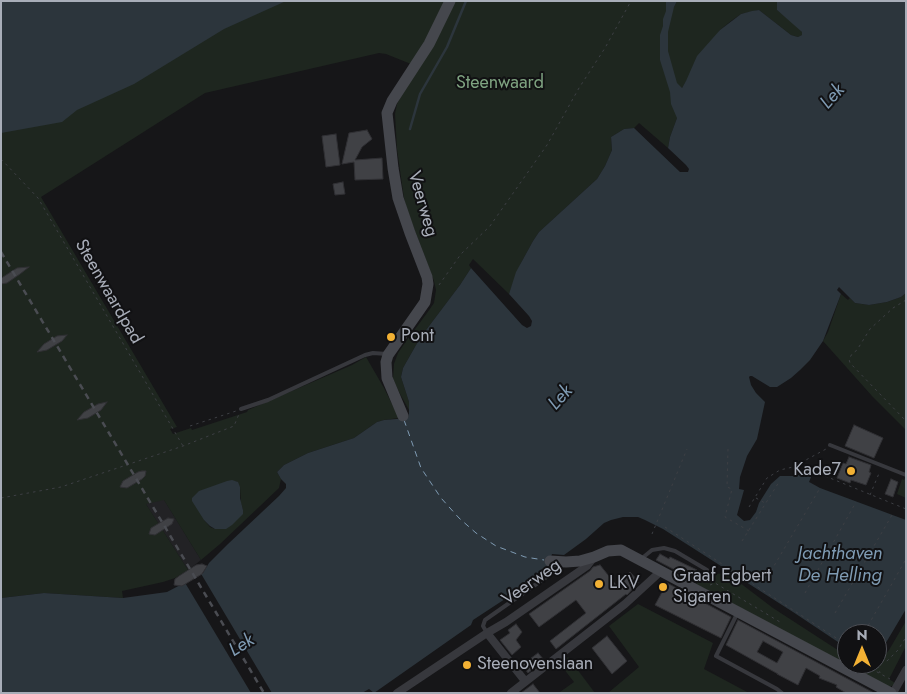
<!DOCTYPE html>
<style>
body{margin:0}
#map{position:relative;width:907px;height:694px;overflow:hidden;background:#161618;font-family:Jost,sans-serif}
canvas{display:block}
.frame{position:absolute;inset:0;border:2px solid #a8adb8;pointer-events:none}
.north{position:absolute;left:837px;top:624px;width:50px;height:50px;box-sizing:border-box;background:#111113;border:1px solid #4d4f55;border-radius:50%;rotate:0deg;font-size:14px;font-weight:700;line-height:20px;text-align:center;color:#a8adb8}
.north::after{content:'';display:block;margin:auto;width:18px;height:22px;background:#f2b134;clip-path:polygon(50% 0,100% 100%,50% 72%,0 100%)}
</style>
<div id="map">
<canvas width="907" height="694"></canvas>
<div class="frame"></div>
<div class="north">N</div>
</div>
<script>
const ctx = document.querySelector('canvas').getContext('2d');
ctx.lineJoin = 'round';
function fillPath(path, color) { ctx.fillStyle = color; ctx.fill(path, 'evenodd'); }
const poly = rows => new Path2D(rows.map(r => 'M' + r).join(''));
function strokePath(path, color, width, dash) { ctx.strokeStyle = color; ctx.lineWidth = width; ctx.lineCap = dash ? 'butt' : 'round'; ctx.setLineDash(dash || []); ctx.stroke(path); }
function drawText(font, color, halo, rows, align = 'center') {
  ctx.font = font + ' Jost,sans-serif'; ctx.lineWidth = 4; ctx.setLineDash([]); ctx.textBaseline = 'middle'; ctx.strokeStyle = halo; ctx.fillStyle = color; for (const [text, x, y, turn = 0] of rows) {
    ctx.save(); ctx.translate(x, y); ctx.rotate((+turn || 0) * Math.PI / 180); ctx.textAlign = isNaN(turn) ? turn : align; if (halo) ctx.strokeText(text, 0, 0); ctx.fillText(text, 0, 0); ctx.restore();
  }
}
fillPath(poly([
 [1,234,201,560,188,570,112,451]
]), '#222225');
fillPath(poly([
 [1,1,666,1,666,11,674,7,677,1,777,1,777,10,797,26,802,32,802,35,798,37,791,35,759,10,741,14,731,21,720,30,682,88,677,118,670,137,668,148,639,123,634,128,624,129,611,137,612,150,605,166,597,179,539,232,533,241,521,263,509,294,473,259,469,265,471,268,460,285,420,338,403,368,401,377,409,402,409,410,399,392,393,379,394,364,398,353,407,340,427,313,434,303,436,290,434,281,407,210,404,198,397,149,395,114,397,104,403,92,411,64,386,54,379,53,205,93,41,197,177,427,170,429,173,434,191,428,192,430,247,412,248,410,352,365,366,357,384,388,399,418,384,420,377,422,354,438,308,453,284,465,277,472,281,479,279,488,220,544,201,560,164,500,146,504,188,570,175,578,163,582,122,591,123,598,44,593,1,598],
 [236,481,240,487,241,503,243,510,215,529,210,527,204,520],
 [906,293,906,430,872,396,823,341,828,332,841,294,848,300,850,298,855,303,869,305,887,302,901,297],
 [905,478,906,478,906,498,897,494,902,479,904,480],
 [727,573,773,608,847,656,847,664,877,664,877,662,880,661,889,650,906,621,906,646,889,679,895,683,894,685,889,687,696,584,701,577,714,574],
 [638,604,713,643,704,669,749,693,608,693,639,667,609,626],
 [568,657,595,693,560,692,574,682,560,664]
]), '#1e261f');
fillPath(poly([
 [1,1,286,1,224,29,134,84,77,110,62,122,1,133],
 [666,1,677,1,674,7,668,32,668,51,677,83,682,88,686,81,697,56,720,30,741,14,752,11,759,10,791,35,798,37,802,35,802,32,777,10,777,1,906,1,906,293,901,297,887,302,869,305,855,303,839,287,837,290,841,294,823,341,810,360,800,370,791,378,777,387,770,387,752,376,750,376,749,377,751,385,756,393,765,402,757,439,747,456,740,477,739,489,744,490,737,515,744,521,750,520,756,512,759,503,771,484,780,476,797,476,805,470,811,468,814,470,809,482,811,483,820,488,906,520,906,609,884,646,879,652,877,654,877,634,847,634,847,648,793,612,663,529,645,520,638,517,623,517,611,520,604,523,586,539,564,555,552,554,548,567,534,580,473,620,471,625,374,693,369,689,362,693,1,693,1,598,44,593,123,598,167,592,203,573,209,563,228,544,279,496,286,488,286,484,281,479,277,472,284,465,308,453,354,438,377,422,384,420,408,418,409,413,409,402,401,377,403,368,420,338,460,285,471,268,522,325,527,328,531,326,532,321,529,316,509,294,516,272,533,241,539,232,597,179,605,166,612,150,611,137,624,129,634,128,680,172,688,172,689,169,686,165,668,148,670,137,677,118,671,104,670,92,660,60,660,35,663,26,663,19,666,11],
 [232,480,238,482,240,487,240,498,243,510,243,514,232,525,226,529,215,529,210,526,204,520,192,501,192,498,199,491,227,481]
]), '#2c353c');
fillPath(poly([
 [200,572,272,693,251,693,184,581]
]), '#161618');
strokePath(poly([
 [410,129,420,94,447,47,466,1]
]), '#2c353c', 2.5);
strokePath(poly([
 [404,420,421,468,441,498,459,518,476,533,496,546,525,557,544,560]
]), '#7f9bb3', 1, [6, 5]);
const building = poly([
 [367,130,372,139,362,147,355,160,382,158,383,179,355,180,354,162,342,164,349,133,367,130],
 [336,134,340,165,326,167,322,136,336,134],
 [343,182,345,194,335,195,333,184,343,182],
 [29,267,20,274,7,283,1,284,1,279,3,277,17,268,29,267],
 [67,335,62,341,47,350,37,352,44,344,57,336,67,335],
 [107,402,101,410,88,418,77,420,84,412,98,404,107,402],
 [854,425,883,438,874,458,845,446,854,425],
 [849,457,871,465,869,472,871,473,866,485,851,480,850,483,837,478,843,463,846,464,849,457],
 [142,471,146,471,145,476,142,479,127,488,120,487,123,481,138,472,142,471],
 [891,479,898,482,893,497,885,494,891,479],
 [168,518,174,519,172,524,155,535,149,534,151,528,168,518],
 [660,554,669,559,670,557,697,570,692,579,656,560,660,554],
 [202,564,207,566,202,574,182,586,174,585,175,579,179,576,196,565,202,564],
 [600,565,616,585,630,572,639,582,627,595,626,594,556,649,550,641,586,613,576,600,539,627,529,614,590,571,593,567,600,565],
 [667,583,731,617,721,638,655,605,667,583],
 [738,620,874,693,846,693,836,687,837,685,819,678,820,676,806,668,798,685,777,674,778,674,726,645,738,620],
 [763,641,783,652,777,663,757,652,763,641],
 [516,624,522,632,516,640,521,647,512,655,500,640,510,633,508,630,516,624],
 [607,636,627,661,612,674,592,648,607,636],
 [538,653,544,660,528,673,522,665,538,653],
 [533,684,540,693,521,693,533,684]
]);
fillPath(building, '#404145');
strokePath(building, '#303034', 1);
strokePath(poly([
 [1,159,38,198,183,446],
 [439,285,461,254,490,226,547,145,579,88,605,48,631,1],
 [906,300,893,308,870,329,857,350,852,354,849,359,850,363,906,421],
 [190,426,236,411],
 [728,449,727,487,732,489,725,517,749,531],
 [825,476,906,509],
 [870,495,880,471],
 [1,498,61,487,183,446,234,426,239,414],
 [756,498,765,503],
 [749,507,767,478,780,470,793,467,826,449],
 [665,527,847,645],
 [652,534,687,449],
 [742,541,779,482],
 [771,571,820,488],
 [710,575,712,580,714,583],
 [710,585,715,583,780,622],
 [805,593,856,502],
 [835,613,892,515],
 [865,631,906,559],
 [878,665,880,673],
 [868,666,887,661,898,650,906,637],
 [865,667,868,667,890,679]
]), '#3d3f44', 1, [2.5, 4]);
strokePath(poly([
 [241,409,268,400,365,355,373,353,387,354],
 [830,445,906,475],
 [641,559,652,550,664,548,675,551,707,570],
 [737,614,716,656,777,689,782,693],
 [487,633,483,626,485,620,555,571,563,565]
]), '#37383d', 4);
strokePath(poly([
 [487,633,525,681],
 [397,693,487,633,506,622,587,566,594,557],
 [511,693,625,604,661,571],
 [893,693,906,670]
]), '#37383d', 8);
strokePath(poly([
 [403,416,387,378,386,362,388,355,425,302,428,284,427,277,410,233,398,198,393,168,387,113,392,101,429,44,450,1],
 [550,561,566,562,580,561,594,557,608,551,621,550,891,693]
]), '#45474d', 11);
strokePath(poly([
 [1,252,264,693]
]), '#4a4c52', 2.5, [6, 5]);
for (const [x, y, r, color] of [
 [391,337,5,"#f2b134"],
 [851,471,5,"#f2b134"],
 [599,584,5,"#f2b134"],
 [663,587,5,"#f2b134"],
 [467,665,5,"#f2b134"]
]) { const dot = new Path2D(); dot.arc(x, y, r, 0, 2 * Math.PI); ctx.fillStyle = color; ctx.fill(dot); strokePath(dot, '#111113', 2); }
drawText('18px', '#7fa381', '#111113', [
 ["Steenwaard",500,84]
]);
drawText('18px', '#a8adb8', '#111113', [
 ["Veerweg",422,204,74],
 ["Steenwaardpad",108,292,60],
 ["Veerweg",532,583,-35]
]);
drawText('18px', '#a8adb8', '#111113', [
 ["Pont",401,337],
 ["Kade7",841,471,"right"],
 ["Graaf Egbert",673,577],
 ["Sigaren",673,598],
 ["LKV",609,584],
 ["Steenovenslaan",477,665]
], 'left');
drawText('italic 19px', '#7f9bb3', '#111113', [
 ["Lek",833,97,-48],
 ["Lek",561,398,-48],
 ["Jachthaven",840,554],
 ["De Helling",840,576],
 ["Lek",242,646,-32]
]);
</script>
